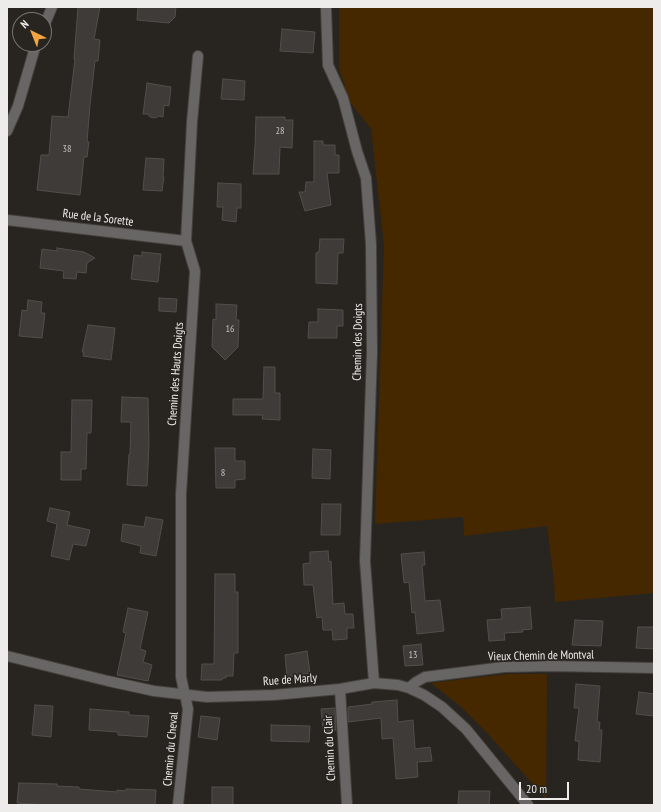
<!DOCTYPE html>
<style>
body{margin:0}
#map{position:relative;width:661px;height:812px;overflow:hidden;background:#282521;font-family:"PT Sans Narrow",sans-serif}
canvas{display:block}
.frame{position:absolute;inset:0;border:8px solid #eeecea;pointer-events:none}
.north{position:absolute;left:12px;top:12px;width:40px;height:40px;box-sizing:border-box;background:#282521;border:1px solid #777571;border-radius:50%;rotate:317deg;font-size:11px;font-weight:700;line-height:16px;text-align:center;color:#eeecea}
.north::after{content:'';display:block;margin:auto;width:14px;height:18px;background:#f2a541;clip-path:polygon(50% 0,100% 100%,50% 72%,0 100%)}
.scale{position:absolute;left:519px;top:782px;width:50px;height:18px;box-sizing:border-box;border:2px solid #eeecea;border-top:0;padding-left:5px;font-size:12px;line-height:14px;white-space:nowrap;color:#eeecea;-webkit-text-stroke:3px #282521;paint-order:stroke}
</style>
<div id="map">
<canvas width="661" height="812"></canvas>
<div class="frame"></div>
<div class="north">N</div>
<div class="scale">20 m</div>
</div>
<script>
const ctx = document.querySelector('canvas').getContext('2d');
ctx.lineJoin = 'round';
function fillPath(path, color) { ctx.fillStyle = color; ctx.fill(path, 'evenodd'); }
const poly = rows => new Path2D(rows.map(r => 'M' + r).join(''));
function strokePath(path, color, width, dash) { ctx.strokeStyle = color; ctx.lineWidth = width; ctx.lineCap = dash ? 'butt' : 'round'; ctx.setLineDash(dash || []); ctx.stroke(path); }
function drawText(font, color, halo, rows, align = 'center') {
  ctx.font = font + ' "PT Sans Narrow",sans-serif'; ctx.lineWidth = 3.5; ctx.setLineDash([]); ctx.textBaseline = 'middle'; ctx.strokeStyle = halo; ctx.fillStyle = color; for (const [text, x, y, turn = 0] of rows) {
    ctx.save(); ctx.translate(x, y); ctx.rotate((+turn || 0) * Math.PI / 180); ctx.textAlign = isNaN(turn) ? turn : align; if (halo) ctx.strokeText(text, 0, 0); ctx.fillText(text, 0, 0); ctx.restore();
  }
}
fillPath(poly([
 [339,7,654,7,654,593,555,602,554,581,547,526,464,536,463,517,375,524,384,245,371,129,350,102,339,68],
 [507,674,547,674,546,799,488,734,460,706,431,683]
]), '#452800');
const building = poly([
 [78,7,100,7,94,39,100,40,98,61,95,61,90,105,87,142,89,142,87,157,84,157,80,195,37,190,41,155,49,155,52,116,68,117,75,59,74,59,78,7],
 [138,7,176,7,175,17,169,23,137,20,138,7],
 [282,29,315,32,313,53,280,51,282,29],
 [223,79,245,81,244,100,221,99,223,79],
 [147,83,171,87,169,106,164,105,163,117,159,116,155,118,150,117,148,114,143,114,147,83],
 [256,117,285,117,285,120,293,120,292,148,280,147,279,174,253,174,255,146,256,117],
 [314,141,323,141,323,145,335,145,335,155,339,155,339,173,327,173,331,205,305,211,299,192,305,192,306,182,314,182,314,141],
 [146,158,164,159,163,177,164,177,162,191,143,190,146,158],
 [218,183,241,184,241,208,237,208,236,222,222,220,223,207,217,207,218,183],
 [320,239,344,239,343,253,338,253,337,284,316,283,316,253,319,252,320,239],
 [57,248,84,252,95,258,87,263,86,273,77,272,76,279,63,278,64,271,40,268,42,249,57,251,57,248],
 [142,252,161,254,158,282,131,279,134,255,142,256,142,252],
 [159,298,177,299,176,312,159,311,159,298],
 [28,300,42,302,41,313,45,313,42,338,19,336,22,310,27,311,28,300],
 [216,304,237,305,236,320,239,320,238,347,225,360,212,347,213,319,216,320,216,304],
 [318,309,343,310,343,326,337,326,337,338,308,338,309,322,318,322,318,309],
 [88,325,115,328,111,360,83,356,84,352,82,352,88,325],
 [264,367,275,367,275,393,280,393,280,420,262,419,263,415,233,415,233,399,263,399,264,367],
 [122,397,148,398,149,444,147,486,127,485,129,454,130,454,131,422,121,422,122,397],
 [72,400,92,400,91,433,87,433,86,469,81,469,81,480,61,480,61,452,71,452,72,400],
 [215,448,235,448,235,461,245,461,245,479,235,480,235,488,216,488,215,448],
 [313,449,331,450,330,479,312,478,313,449],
 [322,504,341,504,340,535,321,535,322,504],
 [50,508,70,512,67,525,90,530,86,546,73,544,69,560,51,556,57,524,47,521,50,508],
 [146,517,163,520,156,556,140,553,141,546,121,541,123,524,144,527,146,517],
 [328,551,329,562,331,561,333,604,344,603,345,614,353,614,354,628,347,628,347,639,333,640,332,630,323,630,322,617,317,618,313,585,304,585,303,564,310,563,310,552,328,551],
 [424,552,425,565,422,565,425,601,440,600,444,631,417,634,415,612,412,613,409,582,404,583,401,554,424,552],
 [215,574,235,574,235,592,238,592,238,653,234,653,233,676,226,676,226,678,223,678,222,680,201,680,202,664,214,664,215,574],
 [530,607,532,629,522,630,523,632,504,633,505,640,489,641,487,620,502,619,501,609,530,607],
 [128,608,148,612,140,649,146,651,143,662,152,665,148,681,117,675,126,633,123,632,128,608],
 [575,620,603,621,601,646,572,645,575,620],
 [638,627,654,627,654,649,636,648,638,627],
 [421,644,423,665,405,666,403,646,421,644],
 [307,651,310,673,287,677,285,655,307,651],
 [576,684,600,686,597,722,600,722,599,730,602,730,600,762,578,760,579,741,575,741,579,708,574,708,576,684],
 [639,692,654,694,654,716,636,714,639,692],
 [397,700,398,722,413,720,415,749,430,747,432,761,417,762,418,777,396,779,393,738,382,739,381,718,348,722,348,707,372,704,372,702,397,700],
 [35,705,53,706,51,737,32,735,35,705],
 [335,708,336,730,323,731,321,709,335,708],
 [90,709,129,712,129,715,149,716,147,737,118,735,118,732,89,730,90,709],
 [201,716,220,718,217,740,198,737,201,716],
 [271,725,310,726,309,742,271,741,271,725],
 [19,783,57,784,57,786,79,787,79,789,117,792,117,790,125,791,126,789,156,790,155,805,44,805,17,803,19,783],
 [212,787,233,787,233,805,212,805,212,787],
 [459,791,490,791,489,805,458,805,459,791]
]);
fillPath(building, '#3f3b38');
strokePath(building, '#524e4a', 1);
const minor = poly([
 [326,7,328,65,343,98,357,151,366,178,371,244,372,352,365,561,374,683],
 [44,26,52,7],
 [7,131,18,106,36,44],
 [7,220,186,241],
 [7,656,108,681,154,691,207,697,274,695,340,689,374,683,398,685,409,688,424,695,442,707,466,729,528,805],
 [409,688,416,682,425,677,504,667,550,666,654,668],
 [340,689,347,805],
 [178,805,188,709,181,677,181,494,195,271,186,241,192,122,198,56]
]);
strokePath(minor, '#44413d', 12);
strokePath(minor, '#686664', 10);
drawText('10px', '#c2c0be', null, [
 ["28",280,131],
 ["38",67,149],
 ["16",230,329],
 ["8",223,473],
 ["13",413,655]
]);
drawText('12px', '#eeecea', '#282521', [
 ["Rue de la Sorette",98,218,7],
 ["Chemin des Doigts",358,342,-89],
 ["Chemin des Hauts Doigts",176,374,-86],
 ["Vieux Chemin de Montval",541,656,-1],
 ["Rue de Marly",290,680,-4],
 ["Chemin du Clair",330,748,-93],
 ["Chemin du Cheval",171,749,-85]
]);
</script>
